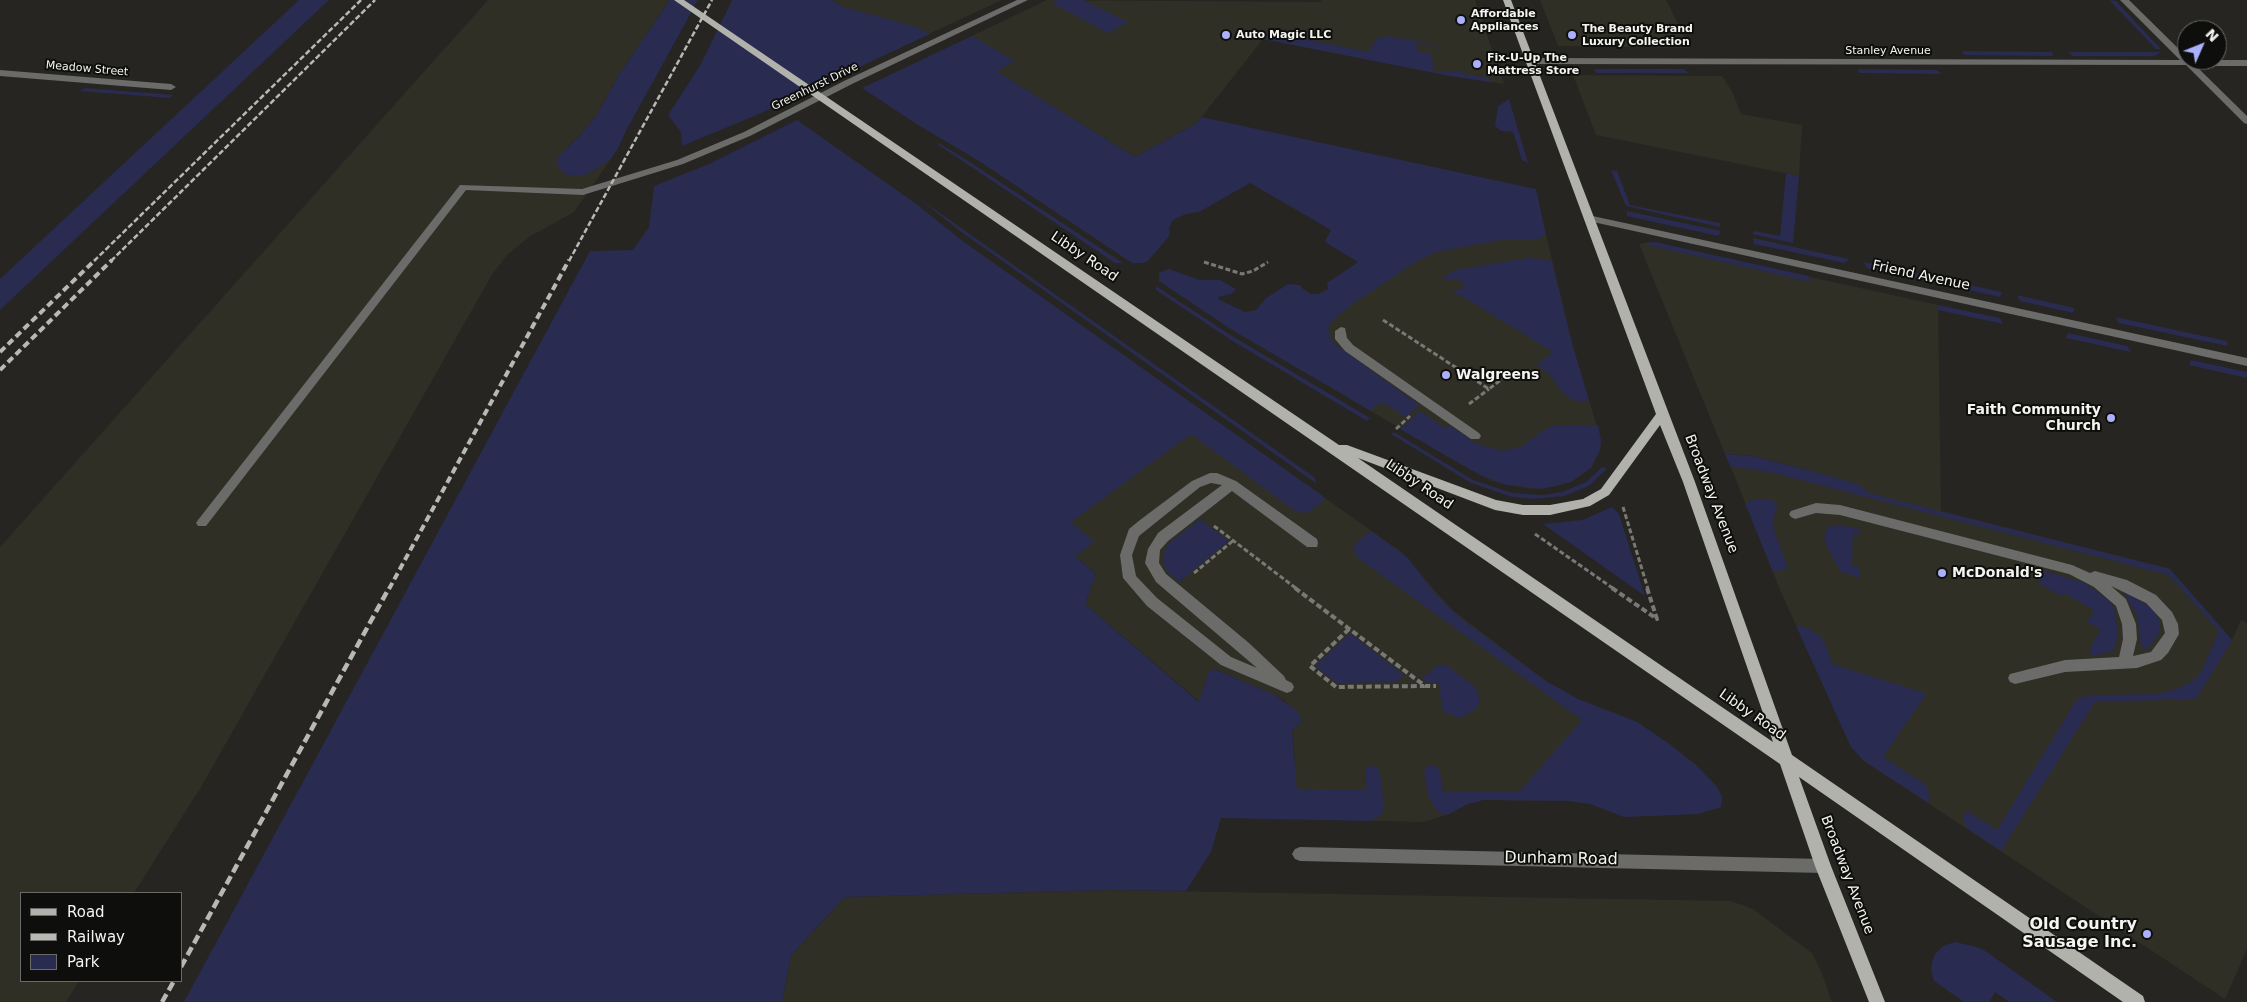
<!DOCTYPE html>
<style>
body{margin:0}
#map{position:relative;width:2247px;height:1002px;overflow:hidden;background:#262521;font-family:"DejaVu Sans",sans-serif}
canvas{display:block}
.legend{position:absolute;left:20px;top:892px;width:162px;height:90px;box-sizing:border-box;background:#0e0e0c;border:1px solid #6a6a68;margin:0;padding:6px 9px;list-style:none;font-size:15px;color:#f4f4f1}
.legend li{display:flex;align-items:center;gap:10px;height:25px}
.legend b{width:25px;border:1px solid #6a6a68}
.north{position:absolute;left:2177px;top:20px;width:50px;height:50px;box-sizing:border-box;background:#0e0e0c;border:1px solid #6a6a68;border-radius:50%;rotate:46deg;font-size:14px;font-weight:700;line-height:20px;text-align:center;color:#f4f4f1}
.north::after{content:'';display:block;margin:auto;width:18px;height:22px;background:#aab0fb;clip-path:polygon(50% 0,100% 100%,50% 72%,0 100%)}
</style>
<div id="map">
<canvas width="2247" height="1002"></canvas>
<ul class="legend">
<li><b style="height:6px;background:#b2b2ad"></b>Road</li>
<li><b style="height:6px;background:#b8b8b5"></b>Railway</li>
<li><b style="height:14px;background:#292b50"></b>Park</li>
</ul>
<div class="north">N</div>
</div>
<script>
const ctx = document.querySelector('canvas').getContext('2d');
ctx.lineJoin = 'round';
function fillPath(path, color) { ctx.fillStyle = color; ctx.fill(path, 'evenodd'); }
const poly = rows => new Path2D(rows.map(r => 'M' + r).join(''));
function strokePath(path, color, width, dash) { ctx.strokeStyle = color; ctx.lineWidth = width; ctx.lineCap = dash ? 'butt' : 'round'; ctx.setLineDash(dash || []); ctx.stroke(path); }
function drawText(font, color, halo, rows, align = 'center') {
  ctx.font = font + ' "DejaVu Sans",sans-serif'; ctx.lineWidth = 4; ctx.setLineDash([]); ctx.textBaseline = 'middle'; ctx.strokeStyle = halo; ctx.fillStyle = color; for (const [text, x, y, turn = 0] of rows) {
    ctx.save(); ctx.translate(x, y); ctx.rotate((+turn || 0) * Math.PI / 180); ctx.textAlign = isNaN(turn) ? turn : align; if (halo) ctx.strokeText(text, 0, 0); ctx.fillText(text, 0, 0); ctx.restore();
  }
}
fillPath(poly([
 [488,0,670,0,620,73,598,113,583,132,567,147,591,172,610,160,574,212,529,237,508,254,493,273,201,787,134,893,21,893,21,981,79,981,66,1002,0,1002,0,547],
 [832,0,1002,0,905,45],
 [1047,0,1321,2,1321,0,1475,0,1504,84,1450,76,1263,39,1197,123,1135,157,953,45],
 [1540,0,1666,0,1690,48,1558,46],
 [1573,75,1722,76,1733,93,1741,114,1802,125,1799,176,1596,135],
 [1542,218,1573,347,1601,440,1600,450,1591,468,1571,482,1552,487,1531,489,1492,481,1448,457,1270,351,1276,342,1440,223],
 [1651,242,1938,305,1941,511,2170,569,2232,640,2241,620,2247,623,2247,949,2225,999,1864,761,1851,747,1781,592,1728,460,1812,471,1752,456,1725,454,1639,244],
 [1212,418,1400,551,1452,610,1546,681,1578,699,1637,722,1668,743,1696,765,1717,787,1722,797,1721,807,1698,814,1624,817,1590,804,1569,801,1483,800,1468,804,1449,814,1424,822,1254,818,1295,761,1292,731,1300,723,1286,702,1280,698,1217,670,1214,669,1208,673,1200,702,1085,604,1096,574,1075,556,1070,522],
 [1107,890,1731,901,1753,909,1812,953,1821,971,1832,1002,782,1002,791,955,845,897]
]), '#2f2f25');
fillPath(poly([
 [299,0,329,0,0,310,0,279],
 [670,0,698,0,627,129,617,150,610,160,591,172,581,176,564,174,556,163,559,156,583,132,598,113,620,73],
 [732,0,832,0,843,7,914,26,930,34,759,114,682,146,681,132,668,115,701,64],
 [1058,0,1083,0,1128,22,1108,33,1052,3],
 [2109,0,2116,1,2161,49,2156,49],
 [1269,32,1369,52,1376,39,1387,36,1439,45,1416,44,1417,52,1431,53,1434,71,1463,72,1464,74,1489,78,1490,82,1450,76,1263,39],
 [972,36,1015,61,996,71,1135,157,1197,123,1201,117,1536,189,1546,235,1537,239,1506,239,1436,252,1417,261,1354,303,1334,319,1328,327,1332,342,1419,405,1406,417,1381,402,1371,411,1232,330,1159,281,1159,273,1169,269,1200,280,1220,280,1236,289,1231,294,1218,297,1220,300,1245,312,1256,310,1266,298,1288,284,1300,285,1303,289,1311,294,1318,294,1328,289,1327,283,1358,262,1328,244,1325,241,1331,230,1250,183,1199,212,1186,214,1173,220,1169,228,1170,235,1148,261,1142,263,1132,263,979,161,918,125,862,88],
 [1961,51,2052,52,2053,56,1965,55],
 [2068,52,2161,52,2154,56,2073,56],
 [1594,69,1684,69,1688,73,1596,73],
 [1858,69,1937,70,1942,74,1859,73],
 [85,88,173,95,170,98,79,91],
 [1509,99,1528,163,1522,160,1513,132,1501,131,1495,126,1498,106],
 [797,120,915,203,964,242,1323,496,1323,501,1312,510,1304,513,1295,511,1191,434,1071,522,1094,542,1075,556,1096,574,1085,604,1199,702,1208,673,1214,669,1275,695,1297,711,1302,721,1292,731,1297,789,1367,790,1365,772,1367,768,1372,766,1378,768,1380,773,1384,804,1383,812,1377,818,1369,821,1221,818,1211,852,1186,891,1107,890,845,897,791,955,782,1002,184,1002,590,251,633,250,649,227,654,186,709,164],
 [939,143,973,164,1123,263,1115,263,937,144],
 [1611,170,1617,171,1630,205,1720,223,1720,227,1626,206],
 [1786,173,1799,176,1793,243,1752,234,1754,231,1780,236],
 [913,194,1314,477,1317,484,960,231],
 [1627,211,1721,231,1718,236,1627,216],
 [1753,238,1849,259,1845,263,1754,244],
 [1655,242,1808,276,1811,282,1648,245,1644,243],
 [1527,258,1544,259,1552,262,1573,347,1589,400,1586,401,1578,402,1569,398,1561,391,1551,376,1537,365,1553,352,1455,292,1453,290,1465,288,1460,279,1448,280,1442,278,1455,270],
 [1864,262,1929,276,1929,281,1867,268],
 [1932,277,2002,292,2000,297,1933,282],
 [1156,286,1229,334,1370,418,1367,421,1234,342,1156,290],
 [2017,295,2074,308,2074,311,2073,313,2020,301],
 [1938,305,2000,318,2003,324,1938,310],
 [2115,317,2227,341,2227,346,2119,323],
 [2068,333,2127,346,2131,352,2066,338],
 [2191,360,2247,372,2247,378,2189,365],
 [1420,411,1445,428,1449,425,1477,444,1502,451,1523,446,1539,433,1553,426,1598,425,1601,440,1600,450,1591,468,1571,482,1542,489,1506,485,1478,474,1400,429],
 [1394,432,1473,480,1512,493,1543,495,1562,492,1586,482,1602,467,1607,469,1589,486,1564,496,1534,499,1512,497,1471,483,1391,434],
 [1725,454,1752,456,1812,471,1861,485,1868,493,2170,569,2232,640,2196,699,2095,702,2001,851,1965,827,1963,813,1969,812,1997,830,2077,699,2090,695,2158,694,2179,688,2193,681,2200,674,2219,631,2169,575,1769,472,1730,466],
 [1768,499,1778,504,1774,516,1774,530,1788,569,1773,572,1745,503,1752,500],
 [1612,507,1619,514,1645,596,1543,524,1582,520],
 [1200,519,1229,541,1179,582,1167,571,1163,565,1163,554,1169,543],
 [1838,525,1859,529,1859,535,1853,533,1852,565,1859,567,1859,578,1840,571,1826,544,1824,538,1827,529,1831,526],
 [1369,532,1374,533,1408,558,1434,592,1459,617,1546,681,1578,699,1637,722,1668,743,1696,765,1717,787,1722,797,1721,807,1698,814,1624,817,1590,804,1569,801,1483,800,1468,804,1449,814,1445,815,1436,810,1428,795,1424,772,1426,767,1431,765,1437,767,1440,772,1443,792,1519,792,1582,720,1358,558,1354,551,1354,545],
 [2037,569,2085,583,2110,601,2115,611,2118,637,2113,651,2094,656,2090,654,2091,646,2101,630,2087,622,2095,611,2064,593,2061,596,2039,584],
 [2127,593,2153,609,2160,622,2160,632,2147,650,2141,646,2137,615,2125,595],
 [1796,626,1806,627,1820,636,1825,643,1832,664,1925,693,1925,696,1883,757,1923,783,1928,788,1930,804,1864,761,1851,747],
 [1350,633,1404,675,1397,682,1337,683,1315,666],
 [1438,665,1448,666,1476,688,1480,701,1476,709,1460,718,1446,713,1443,710,1439,690,1441,689,1439,683,1425,682,1422,679],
 [1955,942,1973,946,1984,950,2057,1002,2009,1002,1995,992,1989,1002,1964,1002,1934,981,1931,971,1932,962,1935,954,1943,946]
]), '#292b50');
strokePath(poly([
 [1204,262,1242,274,1253,271,1268,262],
 [1383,320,1489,389,1502,379],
 [1469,404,1489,389],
 [1396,429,1410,416],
 [1623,507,1648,589],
 [1214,526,1297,589],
 [1535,534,1614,589],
 [1194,573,1234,540]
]), '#787874', 3, [5, 2.5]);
strokePath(poly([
 [1295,588,1425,686,1436,686],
 [1612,588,1657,619,1647,588],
 [1349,629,1310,666,1336,687,1424,686]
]), '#787874', 4, [6, 3]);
fillPath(poly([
 [1017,0,1028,0,852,84,750,136,683,164,583,195,466,190,206,526,198,526,196,523,198,520,460,185,582,189,677,160,744,132,846,80,1017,0],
 [1341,327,1345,328,1347,338,1353,345,1479,433,1481,436,1479,439,1471,439,1345,351,1335,339,1335,331,1341,327],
 [1210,473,1217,473,1236,481,1317,539,1318,543,1317,547,1307,547,1232,491,1168,541,1160,550,1159,563,1166,574,1249,643,1284,676,1286,680,1292,683,1294,687,1292,691,1287,693,1282,691,1221,665,1147,606,1123,578,1120,555,1129,529,1140,520,1192,481,1210,473],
 [1211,483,1222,485,1158,533,1148,549,1145,563,1156,582,1257,668,1231,657,1157,598,1136,576,1132,555,1139,536,1200,487,1211,483],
 [1816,503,1840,505,2072,565,2090,573,2095,571,2127,580,2156,595,2172,612,2178,624,2179,634,2168,653,2161,660,2137,668,2065,672,2015,684,2010,682,2008,678,2010,674,2065,660,2119,657,2123,639,2122,624,2116,606,2094,587,2069,574,1840,515,1816,513,1795,519,1791,517,1789,514,1791,511,1816,503],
 [2111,586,2146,603,2162,620,2165,633,2151,652,2133,656,2137,639,2136,624,2126,599,2111,586]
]), '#6b6b69');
fillPath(poly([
 [2120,0,2129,0,2187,57,2187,60,2247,60,2247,66,2196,66,2247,116,2247,124,2244,123,2186,65,1530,64,1526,61,1530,58,2180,60,2120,0],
 [0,70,171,84,176,87,171,90,0,76,0,70],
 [1588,215,2247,358,2247,366,1584,220,1584,216,1588,215],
 [1300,847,1823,859,1828,861,1831,866,1828,871,1823,873,1300,861,1295,859,1292,854,1295,849,1300,847]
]), '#6b6b69');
fillPath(poly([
 [674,0,684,0,1339,445,1347,445,1496,500,1523,505,1550,505,1583,499,1601,489,1656,414,1503,0,1511,0,1695,482,1792,755,2143,996,2145,1002,2123,1002,1799,777,1831,866,1885,1002,1869,1002,1815,866,1780,764,674,0],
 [1660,425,1683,482,1773,742,1358,458,1495,510,1523,515,1550,515,1590,506,1609,495,1660,425]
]), '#b2b2ad');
strokePath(poly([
 [94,261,361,0],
 [111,261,375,0],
 [569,261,712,0]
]), '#b8b8b5', 2.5, [5.5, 2.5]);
strokePath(poly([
 [0,352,95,260],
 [0,370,112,260],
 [389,589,569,260]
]), '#b8b8b5', 4, [7, 4]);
strokePath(poly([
 [181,967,389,588],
 [162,1002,174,981]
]), '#b8b8b5', 4.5, [9, 4.5]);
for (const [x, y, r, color] of [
 [1461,20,5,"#aab0fb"],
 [1226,35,5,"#aab0fb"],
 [1572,35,5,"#aab0fb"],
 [1477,64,5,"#aab0fb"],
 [1446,375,5,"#aab0fb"],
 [2111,418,5,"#aab0fb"],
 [1942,573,5,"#aab0fb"],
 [2147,934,5,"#aab0fb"]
]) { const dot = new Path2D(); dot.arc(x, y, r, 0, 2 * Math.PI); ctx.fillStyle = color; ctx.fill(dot); strokePath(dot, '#0e0e0c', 2); }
drawText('bold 11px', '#f4f4f1', '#0e0e0c', [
 ["Affordable",1471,14],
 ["Appliances",1471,27],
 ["The Beauty Brand",1582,29],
 ["Luxury Collection",1582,42],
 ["Auto Magic LLC",1236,35],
 ["Fix-U-Up The",1487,58],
 ["Mattress Store",1487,71]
], 'left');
drawText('11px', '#f4f4f1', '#0e0e0c', [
 ["Stanley Avenue",1888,51],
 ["Meadow Street",87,69,5],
 ["Greenhurst Drive",815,87,-26]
]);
drawText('14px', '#f4f4f1', '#0e0e0c', [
 ["Libby Road",1084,257,34],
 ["Friend Avenue",1921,276,12],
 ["Libby Road",1419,485,34],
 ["Broadway Avenue",1711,494,69],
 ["Libby Road",1752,715,35],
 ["Broadway Avenue",1847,875,69]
]);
drawText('bold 14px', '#f4f4f1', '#0e0e0c', [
 ["Walgreens",1456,375],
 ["Faith Community",2101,410,"right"],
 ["Church",2101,426,"right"],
 ["McDonald's",1952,573]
], 'left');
drawText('16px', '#f4f4f1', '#0e0e0c', [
 ["Dunham Road",1561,859,1]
]);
drawText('bold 16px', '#f4f4f1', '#0e0e0c', [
 ["Old Country",2137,925],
 ["Sausage Inc.",2137,943]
], 'right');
</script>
